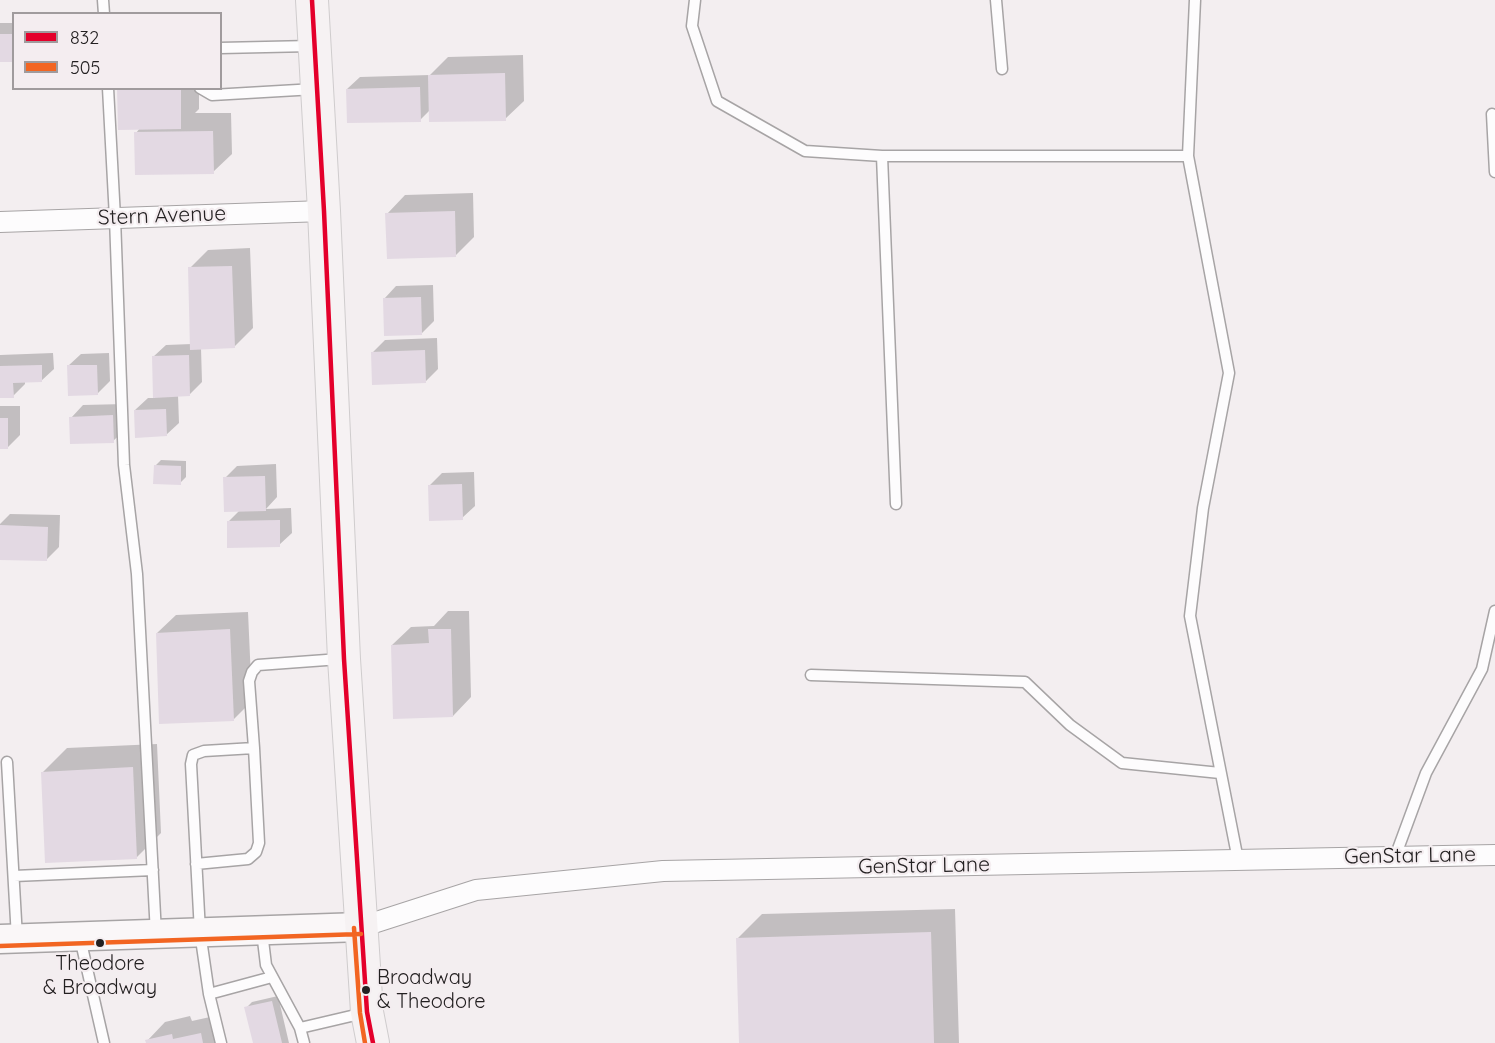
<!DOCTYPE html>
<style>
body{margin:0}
#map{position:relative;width:1495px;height:1043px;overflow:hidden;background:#f3eef0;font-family:Quicksand,sans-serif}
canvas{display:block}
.legend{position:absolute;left:12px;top:12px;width:210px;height:78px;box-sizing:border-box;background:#f4edf0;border:2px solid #a09b9d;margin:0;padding:8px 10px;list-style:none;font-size:18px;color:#232021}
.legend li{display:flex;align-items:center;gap:12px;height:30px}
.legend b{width:30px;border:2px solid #a09b9d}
</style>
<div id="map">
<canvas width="1495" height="1043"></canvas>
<ul class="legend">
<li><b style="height:8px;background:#e4002b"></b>832</li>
<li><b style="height:8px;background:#f26522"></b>505</li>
</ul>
</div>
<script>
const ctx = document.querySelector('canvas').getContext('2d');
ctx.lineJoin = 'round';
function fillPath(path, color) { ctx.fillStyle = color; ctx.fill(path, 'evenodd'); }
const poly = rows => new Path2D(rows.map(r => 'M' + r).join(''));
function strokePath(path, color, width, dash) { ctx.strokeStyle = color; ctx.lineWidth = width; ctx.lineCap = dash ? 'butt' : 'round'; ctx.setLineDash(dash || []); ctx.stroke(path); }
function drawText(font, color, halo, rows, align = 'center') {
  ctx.font = font + ' Quicksand,sans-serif'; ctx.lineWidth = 4.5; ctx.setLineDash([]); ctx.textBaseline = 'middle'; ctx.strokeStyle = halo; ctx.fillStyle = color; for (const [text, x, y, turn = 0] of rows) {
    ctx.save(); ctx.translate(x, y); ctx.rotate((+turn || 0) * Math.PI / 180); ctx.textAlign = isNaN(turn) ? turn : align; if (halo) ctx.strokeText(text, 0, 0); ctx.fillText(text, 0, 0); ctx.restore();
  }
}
fillPath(poly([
 [0,23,14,23,14,60,0,61],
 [523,55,524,101,505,119,430,110,420,120,347,89,360,77,430,75,448,57],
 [118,88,199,88,199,109,195,113,231,113,232,154,213,172,136,133,140,128],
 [473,193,474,237,455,256,387,214,405,195],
 [250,248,253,328,234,347,201,348,202,382,190,394,178,395,179,423,166,435,135,410,148,398,155,398,153,357,166,345,192,344,190,268,208,250],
 [433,285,434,321,422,333,384,299,396,286],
 [437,338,438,369,426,381,372,353,385,340],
 [53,353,54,369,41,381,25,381,25,384,13,396,0,397,0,355],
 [109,353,110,381,97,394,68,366,81,354],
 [125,404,126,429,113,441,71,418,83,405],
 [0,406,20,406,20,435,8,447,0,447],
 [161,460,186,461,186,477,180,483,155,466],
 [276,464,277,497,266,509,291,508,292,533,279,545,229,521,239,511,225,478,237,466],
 [474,472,475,506,462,518,429,486,442,473],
 [10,514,60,515,59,547,46,560,0,558,0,524],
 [448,611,469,611,471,697,453,716,392,645,411,627,434,626],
 [248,612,252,701,233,720,157,633,176,615],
 [157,744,161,833,136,858,43,772,67,748],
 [955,909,959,1043,740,1043,737,939,762,914],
 [278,996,289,1043,254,1043,246,1008,252,1002],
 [219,1015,225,1043,147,1043,147,1041,165,1022,190,1016,192,1021]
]), '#0003');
fillPath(poly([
 [0,34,14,34,14,62,0,62],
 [505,73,506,121,429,122,428,75],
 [420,87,421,122,347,123,346,89],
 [117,88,181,88,181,129,118,130],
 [213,131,214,174,135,175,134,132],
 [455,211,456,257,387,259,385,213],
 [232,266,235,348,190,350,188,267],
 [421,297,422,335,384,336,383,298],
 [425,350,426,383,372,385,371,352],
 [189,355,190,396,153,398,152,356],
 [42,365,42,382,13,383,14,398,0,398,0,366],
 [67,365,97,365,98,395,68,396],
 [166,409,167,436,135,438,134,410],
 [113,415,114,443,70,444,69,417],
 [0,418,8,418,8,449,0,449],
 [154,465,181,466,181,485,153,484],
 [265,476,266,511,224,512,223,477],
 [462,484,463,520,429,521,428,485],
 [280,520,280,547,227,548,227,521],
 [0,525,48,527,47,561,0,560],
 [230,629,234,721,159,724,156,633],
 [428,629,451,629,453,717,393,719,391,645,429,643],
 [133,767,137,859,45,863,41,772],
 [931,932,934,1043,739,1043,736,938],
 [272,1001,282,1043,253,1043,244,1007],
 [201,1033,203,1043,146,1043,145,1040,172,1034,173,1039]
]), '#e3d9e3');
const lane = poly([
 [103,0,104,14],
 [695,0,692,26,717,101,805,151,882,156,1188,156,1229,373,1203,508,1190,616,1238,860],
 [996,0,1002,69],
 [220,48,311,46],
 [108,88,115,218,124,465,137,574,156,934],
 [200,88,212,95,315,89],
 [1492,114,1495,172],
 [882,156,896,504],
 [1188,156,1195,0],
 [811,675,1025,682,1070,725,1122,763,1220,773],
 [7,762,17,938],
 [1395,857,1426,773,1482,669,1495,611],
 [196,864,248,859,256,852,259,843,254,748],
 [14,876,153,870],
 [262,932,266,965,300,1028,364,1013],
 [80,938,104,1043],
 [209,994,272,977],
 [300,1028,304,1043],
 [221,1043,209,994,200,932,191,764,193,755,204,751,254,748,249,681,252,672,258,665,340,659]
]);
const street = poly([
 [0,222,324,211],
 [361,927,476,890,663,871,1495,855]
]);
const secondary = poly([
 [0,939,361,927]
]);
const primary = poly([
 [312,0,324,211,344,659,367,1012,373,1043]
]);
strokePath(lane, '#a7a4a5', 13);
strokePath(street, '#a7a4a5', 22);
strokePath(secondary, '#a7a4a5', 31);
strokePath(primary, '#cfcccd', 34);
strokePath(lane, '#fdfcfd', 10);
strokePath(street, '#fdfcfd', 20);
strokePath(secondary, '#faf7f8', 28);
strokePath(primary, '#f6f2f3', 32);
strokePath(poly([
 [312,0,324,211,344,659,367,1012,373,1043]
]), '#e4002b', 4.5);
strokePath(poly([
 [354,928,360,1013,365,1043],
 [0,946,361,934]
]), '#f26522', 4.5);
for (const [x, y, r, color] of [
 [100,943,5,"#232021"],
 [366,990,5,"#232021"]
]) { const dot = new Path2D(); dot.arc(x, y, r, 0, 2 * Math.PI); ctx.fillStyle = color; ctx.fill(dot); strokePath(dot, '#f4edf0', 2); }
drawText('20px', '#232021', '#f4edf0', [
 ["Theodore",100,964],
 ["& Broadway",100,988],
 ["Broadway",377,978,"left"],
 ["& Theodore",377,1002,"left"]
]);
drawText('21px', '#232021', '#f4edf0', [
 ["Stern Avenue",162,216,-2],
 ["GenStar Lane",1410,856,-1],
 ["GenStar Lane",924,866,-1]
]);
</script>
